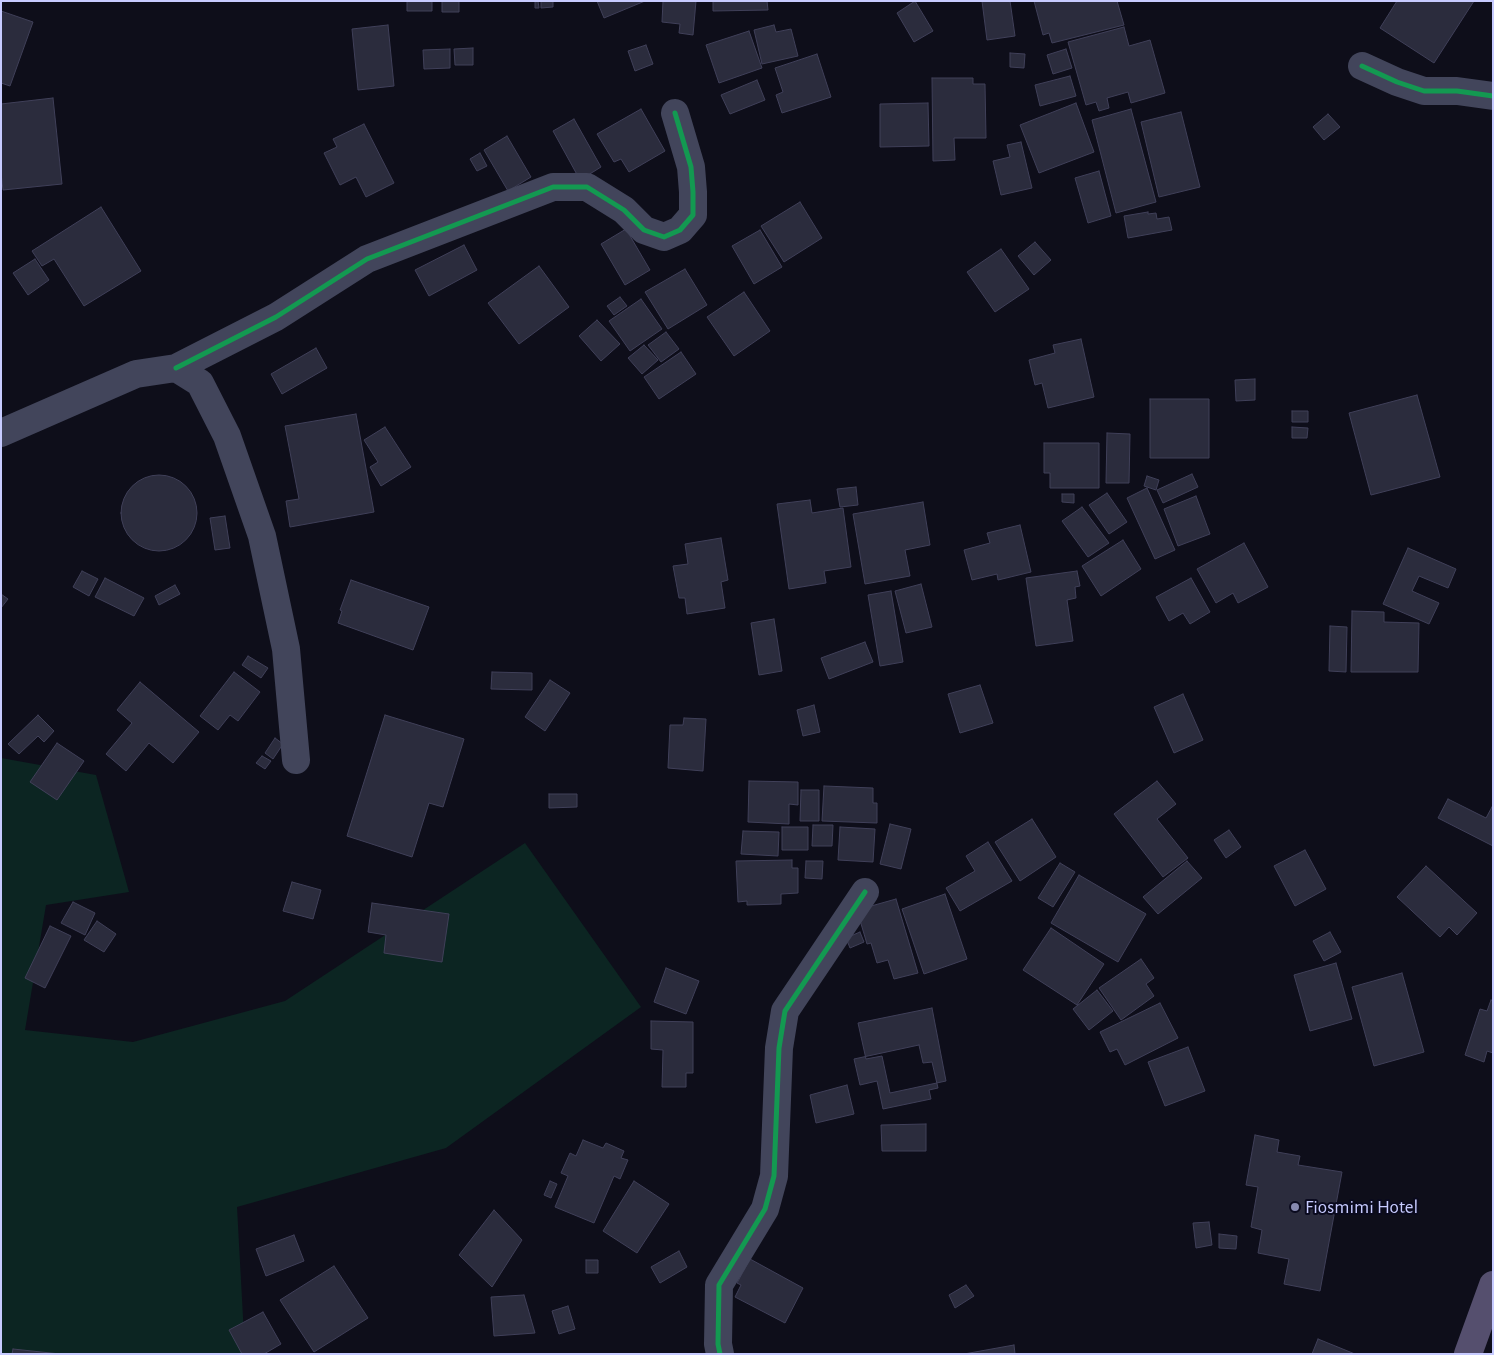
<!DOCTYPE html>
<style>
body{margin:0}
#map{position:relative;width:1494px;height:1355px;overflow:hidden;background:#0e0e1a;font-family:"Alegreya Sans",sans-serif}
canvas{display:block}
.frame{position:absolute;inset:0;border:2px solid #c7cbff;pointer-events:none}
</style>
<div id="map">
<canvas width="1494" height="1355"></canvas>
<div class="frame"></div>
</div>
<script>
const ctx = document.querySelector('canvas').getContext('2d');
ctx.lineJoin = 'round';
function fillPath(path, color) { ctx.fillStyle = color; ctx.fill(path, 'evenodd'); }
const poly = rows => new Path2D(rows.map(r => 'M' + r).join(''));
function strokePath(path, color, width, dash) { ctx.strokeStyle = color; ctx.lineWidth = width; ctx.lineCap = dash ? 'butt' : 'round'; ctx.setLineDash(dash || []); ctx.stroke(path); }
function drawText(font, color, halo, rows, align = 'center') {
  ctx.font = font + ' "Alegreya Sans",sans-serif'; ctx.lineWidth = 4; ctx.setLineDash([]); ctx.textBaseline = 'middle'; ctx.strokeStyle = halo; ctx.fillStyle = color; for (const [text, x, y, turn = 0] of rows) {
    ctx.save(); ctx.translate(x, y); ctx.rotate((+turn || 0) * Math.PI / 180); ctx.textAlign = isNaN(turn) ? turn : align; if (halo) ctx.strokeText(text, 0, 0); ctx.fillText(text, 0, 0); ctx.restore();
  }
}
fillPath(poly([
 [1,758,96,775,129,892,46,905,25,1030,133,1042,285,1001,525,843,641,1007,446,1148,237,1207,245,1354,1,1354]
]), '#0c2522');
const building = poly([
 [407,1,432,1,432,11,407,11,407,1],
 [442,1,459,1,459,12,442,12,442,1],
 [535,1,538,1,539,8,535,8,535,1],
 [541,1,553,1,553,7,541,8,541,1],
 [597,1,645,1,604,18,597,1],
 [663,1,696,1,693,35,679,33,680,24,662,22,663,1],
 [713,1,767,1,768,10,713,11,713,1],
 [915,1,933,31,914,42,897,13,915,1],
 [982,1,1010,1,1015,36,987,40,982,1],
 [1034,1,1117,1,1124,25,1052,43,1049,33,1043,35,1034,1],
 [1397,1,1474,1,1434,63,1380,28,1397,1],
 [1,11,33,22,10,86,1,83,1,11],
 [388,25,394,86,358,90,352,29,388,25],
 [774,25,776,32,791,29,798,56,762,64,754,30,774,25],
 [1124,27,1129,46,1150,40,1165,93,1131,103,1128,92,1107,98,1109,108,1099,111,1096,102,1086,105,1068,42,1124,27],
 [749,31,762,68,719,83,706,45,749,31],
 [646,45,653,64,635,71,628,51,646,45],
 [473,48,473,65,455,65,454,49,473,48],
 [450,49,450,68,424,69,423,50,450,49],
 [1066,49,1072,68,1053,74,1047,55,1066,49],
 [1010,53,1025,54,1024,68,1010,67,1010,53],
 [817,54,831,97,782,113,776,95,783,92,775,68,817,54],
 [1070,76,1076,96,1040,106,1035,85,1070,76],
 [932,78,973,78,973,84,985,84,986,138,954,138,955,160,933,161,932,78],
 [757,80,765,100,730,114,721,95,757,80],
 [53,98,62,184,3,190,1,173,1,104,53,98],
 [928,103,929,146,880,147,880,104,928,103],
 [1076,103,1094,152,1039,173,1020,125,1076,103],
 [641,109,665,151,629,172,621,159,614,162,597,134,641,109],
 [1131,109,1156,202,1116,213,1092,120,1131,109],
 [1181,112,1200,187,1159,197,1141,122,1181,112],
 [1328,114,1340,127,1324,140,1313,127,1328,114],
 [574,119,601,167,580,180,553,131,574,119],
 [364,124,394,183,366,197,356,177,340,185,324,153,337,147,333,139,364,124],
 [507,136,531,177,508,191,484,150,507,136],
 [1021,142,1032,188,1001,195,993,161,1010,157,1007,145,1021,142],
 [480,153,487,166,477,171,470,159,480,153],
 [1099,171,1111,216,1088,223,1075,178,1099,171],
 [800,202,822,238,784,262,761,226,800,202],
 [101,207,141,271,84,306,54,259,42,266,32,251,101,207],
 [1148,212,1148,214,1156,213,1157,219,1169,217,1172,230,1128,238,1124,216,1148,212],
 [626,229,650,270,625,285,601,244,626,229],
 [760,230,782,267,754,284,732,246,760,230],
 [1035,242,1051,260,1034,275,1018,256,1035,242],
 [464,245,477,270,429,296,415,270,464,245],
 [1001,249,1029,289,995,312,967,272,1001,249],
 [35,259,49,280,28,295,13,273,35,259],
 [539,266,569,307,519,344,488,303,539,266],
 [685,269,707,305,668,329,645,292,685,269],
 [744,292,770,331,734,356,707,317,744,292],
 [620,297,627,306,614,315,607,306,620,297],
 [641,299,662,329,630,351,609,321,641,299],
 [597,320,620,344,601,361,579,336,597,320],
 [666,332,679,349,661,362,648,345,666,332],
 [1081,339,1094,397,1048,408,1042,383,1035,385,1029,360,1055,353,1053,345,1081,339],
 [644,345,658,360,642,374,628,358,644,345],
 [316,348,327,368,282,394,271,374,316,348],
 [681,352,696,374,659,399,644,377,681,352],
 [1255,379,1255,400,1236,401,1235,380,1255,379],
 [1417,395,1440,477,1371,495,1349,413,1417,395],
 [1150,399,1209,399,1209,458,1150,458,1150,399],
 [1292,411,1308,411,1308,422,1292,422,1292,411],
 [356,414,374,512,290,527,286,501,299,499,285,426,356,414],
 [385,427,411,467,381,486,370,467,378,462,364,440,385,427],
 [1292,427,1308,428,1307,438,1292,438,1292,427],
 [1107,433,1130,434,1129,483,1106,483,1107,433],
 [1044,443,1099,443,1099,488,1050,488,1050,473,1044,473,1044,443],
 [1192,474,1198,487,1163,503,1157,490,1192,474],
 '121 513a38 38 0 1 1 76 0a38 38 0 1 1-76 0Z',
 [1147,476,1159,480,1156,490,1144,486,1147,476],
 [856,487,858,505,840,507,837,489,856,487],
 [1147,488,1175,550,1155,559,1127,498,1147,488],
 [1107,493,1127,522,1109,534,1089,505,1107,493],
 [1062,494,1074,494,1074,503,1062,502,1062,494],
 [1196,496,1210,534,1178,546,1164,509,1196,496],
 [810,500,812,513,843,508,851,567,824,571,826,583,789,589,777,504,810,500],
 [923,502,930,545,905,550,910,576,865,584,853,514,923,502],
 [1082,507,1109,543,1088,557,1062,521,1082,507],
 [225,516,230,548,215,550,210,518,225,516],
 [1020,525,1031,572,998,580,997,574,972,580,964,550,990,543,987,533,1020,525],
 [721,538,728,580,721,582,725,608,687,614,685,598,679,598,673,566,688,564,685,544,721,538],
 [1123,540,1141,569,1101,596,1082,566,1123,540],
 [1244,543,1268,587,1238,603,1233,593,1216,603,1197,569,1244,543],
 [1408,548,1456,569,1448,588,1419,576,1412,591,1439,603,1429,624,1383,604,1408,548],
 [82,571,98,579,89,596,73,587,82,571],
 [1077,571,1080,586,1075,587,1076,598,1067,600,1073,641,1036,646,1026,578,1077,571],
 [105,578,144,598,134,616,95,597,105,578],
 [1191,578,1210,612,1190,624,1183,613,1169,621,1156,597,1191,578],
 [351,580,429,607,413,650,338,623,342,611,340,610,351,580],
 [921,584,932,627,906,633,895,591,921,584],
 [175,585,180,594,159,605,155,596,175,585],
 [891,591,903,662,880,666,868,595,891,591],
 [1,594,8,599,1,608,1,594],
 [1352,611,1384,612,1384,622,1419,623,1418,672,1351,672,1352,611],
 [774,619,782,671,759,675,751,623,774,619],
 [1330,626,1347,627,1346,672,1329,671,1330,626],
 [865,642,873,662,829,679,821,658,865,642],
 [248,656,268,668,261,678,242,665,248,656],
 [234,672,260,692,238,721,230,715,218,730,200,716,234,672],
 [492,672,532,673,532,690,491,689,492,672],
 [550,680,570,693,545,731,525,717,550,680],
 [140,682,199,732,173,763,149,743,126,771,106,754,132,723,117,710,140,682],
 [980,685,993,723,960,733,948,694,980,685],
 [1183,694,1203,740,1174,753,1154,707,1183,694],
 [814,705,820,732,803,736,797,710,814,705],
 [38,715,54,731,44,742,38,736,19,754,8,744,38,715],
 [385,715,464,739,443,807,429,803,412,857,347,836,385,715],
 [684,718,706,719,703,771,668,768,670,725,683,725,684,718],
 [275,738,283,744,273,759,265,753,275,738],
 [57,743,84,761,57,800,30,782,57,743],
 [262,756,271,761,265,769,256,763,262,756],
 [749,781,798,782,798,805,789,804,789,824,748,822,749,781],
 [1157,781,1176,804,1157,819,1188,858,1163,877,1114,814,1157,781],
 [824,786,873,788,873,803,877,803,877,823,822,821,824,786],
 [801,790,819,790,819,821,800,821,801,790],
 [549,794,577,794,577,807,549,808,549,794],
 [1448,799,1486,818,1493,805,1493,846,1438,818,1448,799],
 [1032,819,1056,857,1020,881,995,842,1032,819],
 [890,824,911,829,901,869,880,864,890,824],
 [813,825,833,825,832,846,812,846,813,825],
 [782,827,808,827,808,850,782,850,782,827],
 [840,827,875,829,873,862,838,860,840,827],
 [1229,830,1241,847,1226,858,1214,840,1229,830],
 [743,831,779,832,778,856,741,854,743,831],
 [988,842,1012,881,960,911,946,888,975,871,966,856,988,842],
 [1305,850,1326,889,1295,906,1274,866,1305,850],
 [792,860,792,868,798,868,798,893,781,894,781,904,747,905,747,901,738,902,736,861,792,860],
 [806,861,823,861,822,879,805,878,806,861],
 [1187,861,1202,878,1158,914,1143,897,1187,861],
 [1060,863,1075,872,1053,907,1038,898,1060,863],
 [1426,866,1477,913,1457,935,1449,927,1440,937,1397,897,1426,866],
 [1079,875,1146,914,1118,962,1051,923,1079,875],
 [292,882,321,890,313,919,283,911,292,882],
 [945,894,967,959,924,974,902,909,945,894],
 [896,899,918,973,894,979,888,960,877,963,871,943,867,944,857,910,896,899],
 [73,902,95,913,85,935,61,923,73,902],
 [372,903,449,914,442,962,384,953,386,935,368,932,372,903],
 [97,921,116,934,104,952,84,940,97,921],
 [50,926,71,936,45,988,25,978,50,926],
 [1051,928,1104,964,1077,1005,1023,970,1051,928],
 [860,932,864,942,850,948,846,938,860,932],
 [1330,932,1341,952,1324,961,1313,941,1330,932],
 [1141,959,1154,978,1146,984,1154,996,1121,1020,1099,988,1141,959],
 [1336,963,1352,1019,1310,1031,1294,975,1336,963],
 [666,968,699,981,686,1014,654,1002,666,968],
 [1402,973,1424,1052,1374,1066,1352,987,1402,973],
 [1097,990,1113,1011,1089,1030,1073,1009,1097,990],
 [1491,1000,1493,1001,1493,1053,1487,1051,1484,1062,1465,1055,1480,1009,1487,1011,1491,1000],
 [1160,1003,1178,1038,1125,1065,1117,1049,1110,1052,1100,1032,1160,1003],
 [932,1008,946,1081,890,1093,882,1056,866,1059,858,1023,932,1008],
 [651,1021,693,1022,693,1073,686,1073,686,1087,662,1087,663,1050,651,1049,651,1021],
 [919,1045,923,1063,932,1062,938,1088,929,1090,931,1099,883,1109,877,1081,860,1085,854,1059,919,1045],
 [1188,1047,1205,1091,1165,1106,1148,1062,1188,1047],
 [847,1085,854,1114,816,1123,810,1095,847,1085],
 [926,1124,926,1151,882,1151,881,1125,926,1124],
 [1255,1135,1279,1140,1277,1152,1300,1156,1298,1165,1342,1172,1320,1291,1284,1284,1289,1259,1258,1253,1262,1230,1251,1227,1258,1187,1246,1185,1255,1135],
 [583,1140,603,1148,606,1143,624,1151,621,1158,628,1160,620,1179,614,1176,594,1223,555,1207,568,1176,561,1173,570,1153,576,1156,583,1140],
 [550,1181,557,1184,551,1198,544,1195,550,1181],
 [634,1181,669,1204,637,1253,603,1231,634,1181],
 [494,1210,522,1240,492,1287,459,1255,494,1210],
 [1209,1222,1212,1245,1196,1248,1193,1223,1209,1222],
 [1219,1234,1237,1236,1236,1249,1219,1248,1219,1234],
 [294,1235,304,1261,266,1276,256,1249,294,1235],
 [679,1251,687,1267,660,1283,651,1267,679,1251],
 [750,1259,803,1288,785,1323,735,1297,741,1285,737,1283,750,1259],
 [586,1260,598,1260,598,1273,586,1273,586,1260],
 [334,1266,368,1318,314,1352,280,1300,334,1266],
 [966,1285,974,1296,955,1308,949,1295,966,1285],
 [524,1295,535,1333,494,1336,491,1297,524,1295],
 [568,1306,575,1329,559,1334,552,1311,568,1306],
 [263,1312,281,1344,264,1354,242,1354,229,1330,263,1312],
 [1318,1339,1355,1354,1312,1354,1318,1339],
 [1014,1345,1015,1354,964,1354,1014,1345],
 [13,1349,60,1354,12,1354,13,1349]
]);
fillPath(building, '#2b2c3d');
strokePath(building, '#404059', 1);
strokePath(poly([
 [1362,66,1397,82,1424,91,1457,91,1493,96],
 [176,368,276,317,367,259,553,187,587,187,624,210,644,230,664,237,680,230,693,215,693,192,691,167,675,113],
 [1,433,136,374,176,368,200,383,227,436,262,536,286,649,296,760],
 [720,1354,718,1344,719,1285,765,1209,774,1176,779,1048,785,1011,865,892]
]), '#42455b', 28);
strokePath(poly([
 [1468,1354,1493,1285]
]), '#554f6e', 28);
strokePath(poly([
 [1362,66,1397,82,1424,91,1457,91,1493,96],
 [176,368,276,317,367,259,553,187,587,187,624,210,644,230,664,237,680,230,693,215,693,192,691,167,675,113],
 [720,1354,718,1344,719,1285,765,1209,774,1176,779,1048,785,1011,865,892]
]), '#139951', 5);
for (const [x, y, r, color] of [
 [1295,1207,5,"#8689af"]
]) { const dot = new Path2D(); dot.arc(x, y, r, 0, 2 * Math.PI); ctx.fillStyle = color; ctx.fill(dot); strokePath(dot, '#0a0a1e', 2); }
drawText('19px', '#c7cbff', '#0a0a1e', [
 ["Fiosmimi Hotel",1305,1207]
], 'left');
</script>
